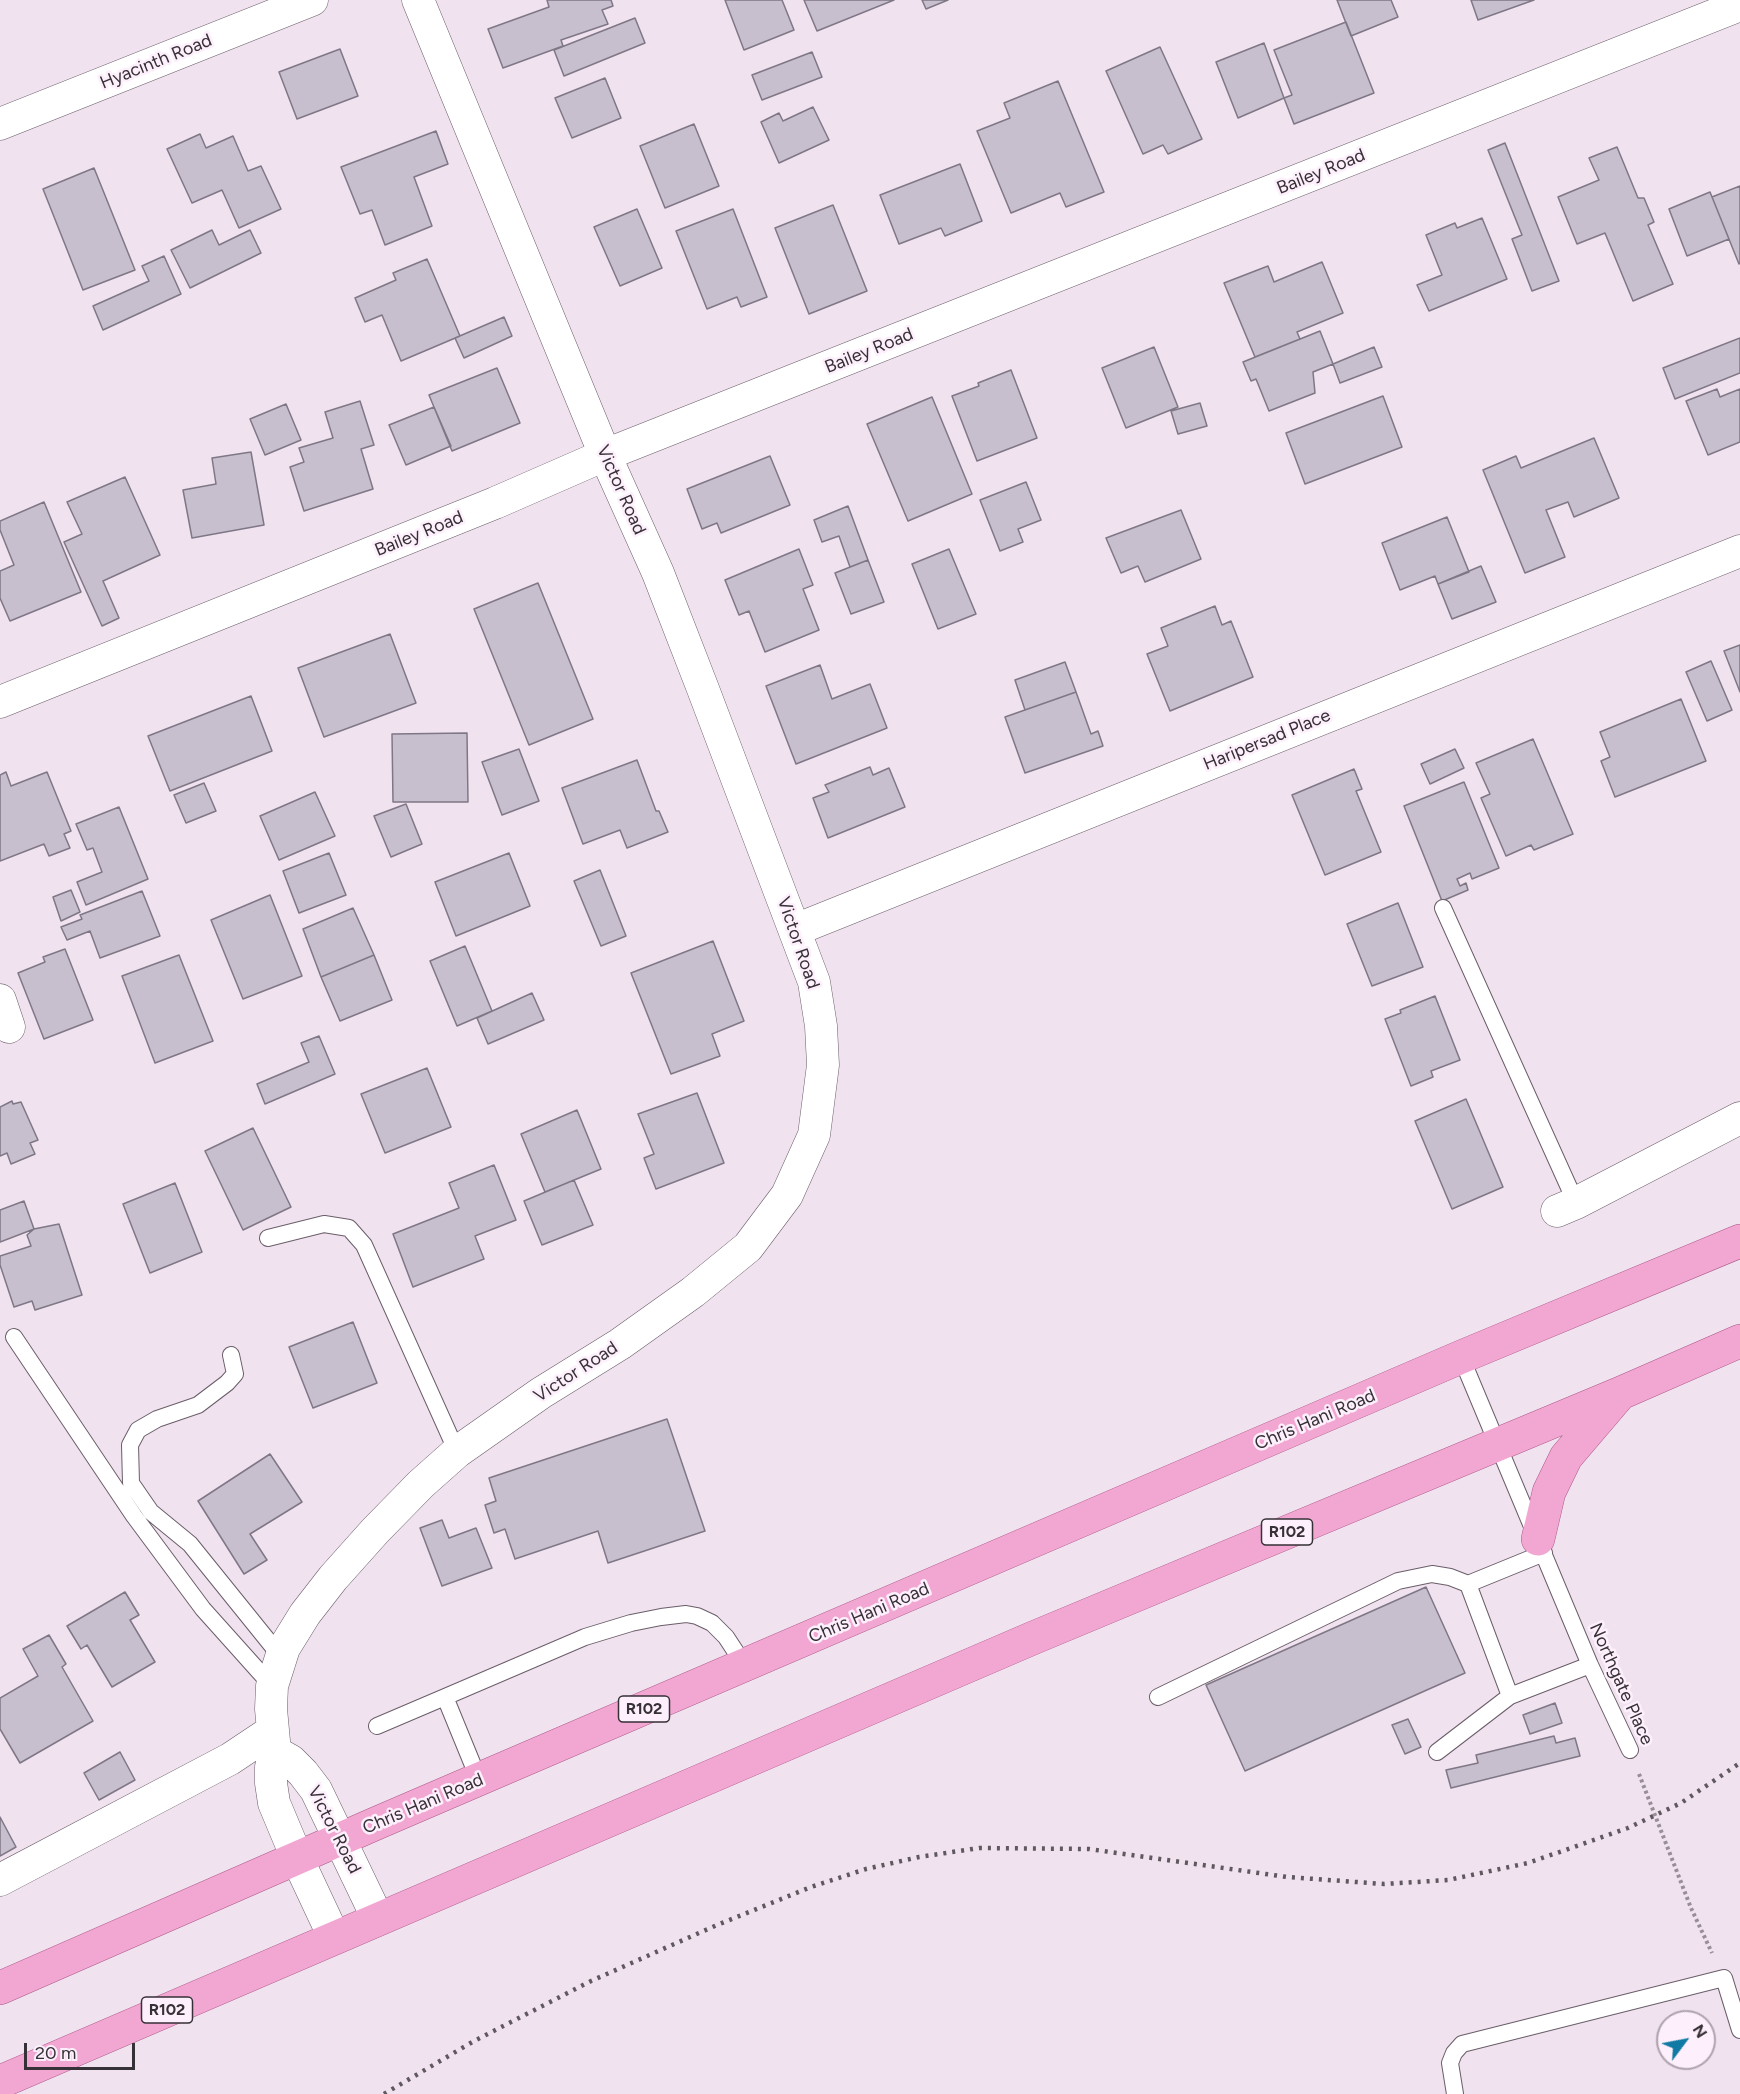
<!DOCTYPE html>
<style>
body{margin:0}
#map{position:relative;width:1740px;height:2094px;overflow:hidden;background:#f0e2ef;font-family:Figtree,sans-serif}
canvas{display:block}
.north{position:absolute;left:1656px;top:2010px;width:60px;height:60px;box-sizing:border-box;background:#fdeffc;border:2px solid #ada3ad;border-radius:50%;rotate:58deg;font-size:16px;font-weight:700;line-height:24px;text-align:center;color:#363136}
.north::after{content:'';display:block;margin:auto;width:21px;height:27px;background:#107aa4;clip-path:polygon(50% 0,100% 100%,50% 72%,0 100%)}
.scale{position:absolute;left:24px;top:2043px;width:111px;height:27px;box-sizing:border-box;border:3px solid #363136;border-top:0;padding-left:8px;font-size:18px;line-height:21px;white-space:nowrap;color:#363136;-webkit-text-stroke:4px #fdeffc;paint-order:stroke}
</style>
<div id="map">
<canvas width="1740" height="2094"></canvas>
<div class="north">N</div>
<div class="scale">20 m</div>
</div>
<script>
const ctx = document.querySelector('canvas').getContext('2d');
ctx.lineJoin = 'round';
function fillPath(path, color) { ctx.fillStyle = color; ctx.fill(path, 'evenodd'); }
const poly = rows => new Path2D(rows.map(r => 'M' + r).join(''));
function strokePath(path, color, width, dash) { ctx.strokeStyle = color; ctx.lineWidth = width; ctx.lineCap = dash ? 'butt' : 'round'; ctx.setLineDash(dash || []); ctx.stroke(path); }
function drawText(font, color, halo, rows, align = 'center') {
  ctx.font = font + ' Figtree,sans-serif'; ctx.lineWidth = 5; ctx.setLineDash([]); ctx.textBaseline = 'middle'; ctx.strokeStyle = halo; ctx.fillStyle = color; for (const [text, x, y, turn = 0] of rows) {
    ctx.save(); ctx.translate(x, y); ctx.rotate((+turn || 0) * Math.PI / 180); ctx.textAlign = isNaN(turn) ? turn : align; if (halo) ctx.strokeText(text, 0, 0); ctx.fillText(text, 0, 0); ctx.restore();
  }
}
const building = poly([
 [547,0,611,0,613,6,602,10,608,24,561,40,563,46,503,68,488,29,549,7,547,0],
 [725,0,782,0,794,30,744,50,725,0],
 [804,0,894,0,817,31,804,0],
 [922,0,948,0,926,9,922,0],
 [1337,0,1391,0,1398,17,1351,36,1337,0],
 [1471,0,1534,0,1478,20,1471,0],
 [635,18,645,43,564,76,554,50,635,18],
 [1346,22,1374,93,1294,124,1284,98,1292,95,1274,50,1346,22],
 [1264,43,1284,98,1238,118,1216,62,1264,43],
 [1160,47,1202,139,1168,154,1163,145,1143,154,1106,71,1160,47],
 [340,49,358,96,297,119,279,72,340,49],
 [812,52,822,77,762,100,752,75,812,52],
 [605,78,621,118,572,138,555,98,605,78],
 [1058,81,1104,192,1066,207,1060,193,1011,213,977,131,1010,118,1004,103,1058,81],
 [813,107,829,140,779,163,761,122,779,113,783,121,813,107],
 [694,124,719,186,665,208,640,146,694,124],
 [436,131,448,164,414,177,432,226,385,245,372,210,360,214,341,167,436,131],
 [200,134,206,148,233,136,248,171,261,166,281,209,239,228,222,190,192,203,167,149,200,134],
 [1505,143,1559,281,1532,291,1512,239,1522,235,1488,150,1505,143],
 [1617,147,1638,198,1644,198,1654,222,1648,225,1673,284,1633,301,1605,233,1577,244,1558,197,1599,180,1589,158,1617,147],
 [960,164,982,221,945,236,941,228,899,244,880,195,960,164],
 [94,168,135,270,83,290,43,189,94,168],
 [1740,186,1740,263,1739,264,1712,197,1740,186],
 [1710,192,1729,239,1687,256,1669,209,1710,192],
 [833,205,867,291,809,314,775,228,833,205],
 [637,209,662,268,620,286,594,227,637,209],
 [733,209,767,297,741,307,737,297,707,309,676,231,733,209],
 [1482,218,1507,279,1429,311,1417,285,1442,275,1426,235,1455,223,1457,228,1482,218],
 [212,230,219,245,250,230,261,253,190,288,171,250,212,230],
 [164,256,181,294,103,330,93,306,149,281,142,266,164,256],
 [427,259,460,336,401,361,382,315,365,322,355,298,396,280,393,273,427,259],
 [1322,262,1343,313,1297,332,1300,339,1255,357,1224,283,1268,266,1274,282,1322,262],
 [504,317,512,336,464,358,455,338,504,317],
 [1320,331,1333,364,1313,372,1315,393,1269,411,1256,379,1251,381,1243,362,1320,331],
 [1740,338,1740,373,1675,399,1663,368,1740,338],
 [1154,347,1178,407,1126,428,1102,368,1154,347],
 [1374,347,1382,367,1340,383,1333,364,1374,347],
 [497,368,520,423,452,451,429,395,497,368],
 [1011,370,1037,438,977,461,952,396,979,386,978,383,1011,370],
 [1717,389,1720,397,1740,389,1740,442,1708,455,1686,401,1717,389],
 [1383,396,1402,447,1305,484,1286,433,1383,396],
 [932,397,972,494,908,521,867,424,932,397],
 [360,401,374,445,361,449,373,489,304,511,290,467,304,462,299,448,333,438,325,412,360,401],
 [1200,403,1207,426,1178,434,1171,411,1200,403],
 [286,404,301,440,265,455,250,419,286,404],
 [434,407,451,446,406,465,389,425,434,407],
 [1594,438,1619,498,1574,517,1568,502,1546,510,1565,557,1525,573,1483,470,1516,456,1521,468,1594,438],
 [251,452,264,525,192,538,183,490,216,484,212,458,251,452],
 [770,456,790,505,721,533,717,523,702,529,687,489,770,456],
 [125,477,160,555,103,581,119,618,102,626,64,542,82,534,67,502,125,477],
 [1026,482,1041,520,1018,529,1023,542,1000,551,980,500,1026,482],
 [44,502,81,592,10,621,0,598,0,571,14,565,0,530,0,521,44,502],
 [848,506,868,560,850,567,839,536,822,542,814,520,848,506],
 [1181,510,1201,559,1145,582,1138,566,1121,573,1106,538,1181,510],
 [1447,517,1469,572,1438,584,1435,576,1400,590,1382,543,1447,517],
 [799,549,813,585,803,589,819,630,765,652,749,611,739,615,725,580,799,549],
 [949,549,976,614,938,629,912,564,949,549],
 [868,560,884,602,851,614,835,573,868,560],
 [1481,566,1496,602,1452,619,1438,584,1481,566],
 [538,583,593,719,529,745,474,609,538,583],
 [1215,606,1222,625,1231,621,1253,677,1170,711,1147,654,1168,646,1161,628,1215,606],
 [390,634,416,703,324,737,298,668,390,634],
 [1740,645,1740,692,1724,651,1740,645],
 [1711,661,1732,710,1707,721,1686,672,1711,661],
 [1065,662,1076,692,1025,710,1015,680,1065,662],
 [820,665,832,699,870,684,887,728,796,764,766,686,820,665],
 [1076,692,1091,734,1098,731,1103,746,1025,773,1005,717,1076,692],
 [251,696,272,751,170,791,148,736,251,696],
 [1681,699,1706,761,1615,797,1601,761,1610,757,1600,732,1681,699],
 [467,733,468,802,393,802,392,734,467,733],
 [1533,739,1573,834,1534,850,1531,845,1506,856,1481,798,1490,794,1476,763,1533,739],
 [519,749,539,801,502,815,482,762,519,749],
 [1455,749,1464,768,1430,784,1421,764,1455,749],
 [637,760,656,811,659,811,668,832,627,848,620,830,583,844,562,788,637,760],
 [870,767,873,775,889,768,905,807,828,838,813,798,829,792,825,785,870,767],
 [1354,769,1362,789,1356,791,1381,852,1325,875,1292,795,1354,769],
 [6,772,11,786,47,772,71,831,64,834,70,848,49,856,44,844,0,861,0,775,6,772],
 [1464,782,1499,868,1472,879,1470,873,1457,879,1460,886,1466,883,1468,890,1442,901,1404,806,1464,782],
 [204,783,216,811,186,823,174,795,204,783],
 [315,792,335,836,279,860,260,816,315,792],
 [406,804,422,844,391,857,374,816,406,804],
 [119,807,148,879,86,905,77,882,102,872,93,848,87,850,76,824,119,807],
 [329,853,346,895,299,913,283,871,329,853],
 [509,853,530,906,456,936,435,882,509,853],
 [600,870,626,936,601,946,574,881,600,870],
 [71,890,80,912,61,921,53,897,71,890],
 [142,891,160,936,100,958,90,931,67,940,61,927,82,919,80,915,142,891],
 [270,895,302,976,243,999,211,920,270,895],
 [1398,903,1423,967,1372,986,1347,924,1398,903],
 [353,908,374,955,321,977,303,929,353,908],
 [713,941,744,1021,712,1034,720,1056,671,1074,631,973,713,941],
 [465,946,492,1011,457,1026,430,961,465,946],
 [65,949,93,1020,44,1039,18,973,45,962,43,957,65,949],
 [179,955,213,1041,155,1063,122,976,179,955],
 [374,955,392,1000,340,1021,321,977,374,955],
 [532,993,544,1020,488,1044,477,1018,532,993],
 [1435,996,1460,1060,1431,1071,1433,1077,1411,1086,1385,1019,1401,1013,1400,1010,1435,996],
 [319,1036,335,1074,265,1104,257,1084,309,1062,301,1043,319,1036],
 [427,1068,451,1127,385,1153,361,1094,427,1068],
 [697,1093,724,1163,656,1189,644,1158,654,1154,638,1114,697,1093],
 [1466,1099,1503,1187,1452,1209,1415,1121,1466,1099],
 [12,1101,13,1104,21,1102,38,1140,30,1143,35,1154,11,1164,7,1153,0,1156,0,1107,12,1101],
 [577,1110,601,1169,545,1192,521,1134,577,1110],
 [253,1128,291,1207,243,1230,205,1151,253,1128],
 [494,1165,516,1220,475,1236,484,1259,413,1287,393,1234,459,1208,449,1183,494,1165],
 [574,1180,593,1225,542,1245,524,1201,574,1180],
 [175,1183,202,1252,150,1273,123,1204,175,1183],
 [24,1201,34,1229,0,1242,0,1210,24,1201],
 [59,1224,82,1295,35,1310,32,1301,14,1307,0,1265,0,1256,31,1246,27,1235,34,1229,59,1224],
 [353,1322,377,1383,313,1408,289,1347,353,1322],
 [667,1419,705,1531,608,1563,598,1531,515,1559,505,1529,494,1533,485,1505,496,1501,489,1478,667,1419],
 [270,1454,302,1502,250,1534,267,1560,244,1574,198,1501,270,1454],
 [442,1520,449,1538,476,1528,492,1568,442,1586,420,1528,442,1520],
 [1426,1587,1465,1673,1245,1771,1206,1685,1426,1587],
 [125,1592,139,1615,130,1620,155,1662,112,1687,87,1645,81,1649,67,1626,125,1592],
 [49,1635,66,1664,62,1667,93,1721,20,1763,0,1729,0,1698,38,1676,23,1649,49,1635],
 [1555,1703,1562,1723,1530,1734,1523,1715,1555,1703],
 [1408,1719,1421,1747,1405,1754,1392,1725,1408,1719],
 [1554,1736,1556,1743,1575,1738,1580,1756,1451,1788,1446,1770,1478,1763,1476,1755,1554,1736],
 [120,1752,135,1780,99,1800,84,1773,120,1752],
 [0,1817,16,1847,0,1856,0,1817]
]);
fillPath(building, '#c7bfce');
strokePath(building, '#7f7785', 1.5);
const lane = poly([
 [1443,908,1576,1203],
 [268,1238,324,1224,349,1228,364,1245,457,1452],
 [14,1337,134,1516,203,1609,272,1686],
 [231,1355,235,1374,227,1383,198,1405,157,1419,138,1430,130,1445,131,1483,151,1512,190,1544,282,1658],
 [1461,1357,1590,1665,1630,1750],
 [1468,1584,1510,1696,1590,1665],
 [1158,1697,1398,1581,1432,1574,1450,1577,1468,1584,1544,1553],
 [377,1726,445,1697],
 [1437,1752,1510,1696],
 [479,1780,445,1697,585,1637,631,1623,661,1617,686,1614,697,1616,712,1623,726,1637,745,1666],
 [1455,2094,1450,2063,1454,2053,1462,2044,1724,1978,1740,2030]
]);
const street = poly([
 [0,124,312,0],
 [0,702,495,503,605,455,1740,5],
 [795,930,1740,551],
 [0,1000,9,1027],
 [1557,1211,1576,1203,1740,1118],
 [275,1752,291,1761,303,1773,316,1790,378,1919],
 [0,1880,230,1759,272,1731],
 [334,1937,297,1858,274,1803,271,1783,271,1767,275,1752,271,1709,272,1686,284,1648,305,1614,333,1578,375,1531,421,1484,457,1452,541,1393,620,1344,693,1292,748,1247,787,1195,814,1135,823,1065,821,1026,814,982,703,689,658,573,605,455,418,0]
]);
const primary = poly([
 [1538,1539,1549,1492,1566,1457,1618,1396],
 [0,1988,377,1823,1461,1357,1740,1241],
 [0,2082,1033,1638,1621,1393,1740,1341]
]);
strokePath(lane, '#6a5e69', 18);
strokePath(street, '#6a5e69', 33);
strokePath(primary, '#ab5888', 34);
strokePath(poly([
 [1639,1774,1691,1908,1712,1953]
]), '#988e97', 4, [3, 3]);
strokePath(lane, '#fff', 16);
strokePath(street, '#fff', 32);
strokePath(primary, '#f2a7d2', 33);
strokePath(poly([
 [384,2094,474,2041,591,1981,717,1925,811,1887,866,1869,919,1857,979,1848,1089,1849,1287,1877,1384,1884,1448,1880,1528,1863,1628,1828,1681,1803,1740,1763]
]), '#5f585e', 4.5, [3, 6]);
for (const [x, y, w] of [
 [1287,1532,51],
 [644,1709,51],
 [167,2010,51]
]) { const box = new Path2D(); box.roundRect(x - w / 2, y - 13, w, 26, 4.5); ctx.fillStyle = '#fdeffc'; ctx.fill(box); strokePath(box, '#363136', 1.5); }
drawText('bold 16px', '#363136', null, [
 ["R102",1287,1532],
 ["R102",644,1709],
 ["R102",167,2010]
]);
drawText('18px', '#363136', '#fdeffc', [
 ["Hyacinth Road",156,62,-22],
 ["Bailey Road",1321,172,-22],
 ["Bailey Road",869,351,-22],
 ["Victor Road",621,490,66],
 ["Bailey Road",419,534,-22],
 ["Haripersad Place",1267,740,-22],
 ["Victor Road",798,943,71],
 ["Victor Road",576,1372,-33],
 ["Chris Hani Road",1315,1420,-23],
 ["Chris Hani Road",869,1613,-23],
 ["Northgate Place",1621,1684,66],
 ["Chris Hani Road",423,1804,-23],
 ["Victor Road",334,1830,63]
]);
</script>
